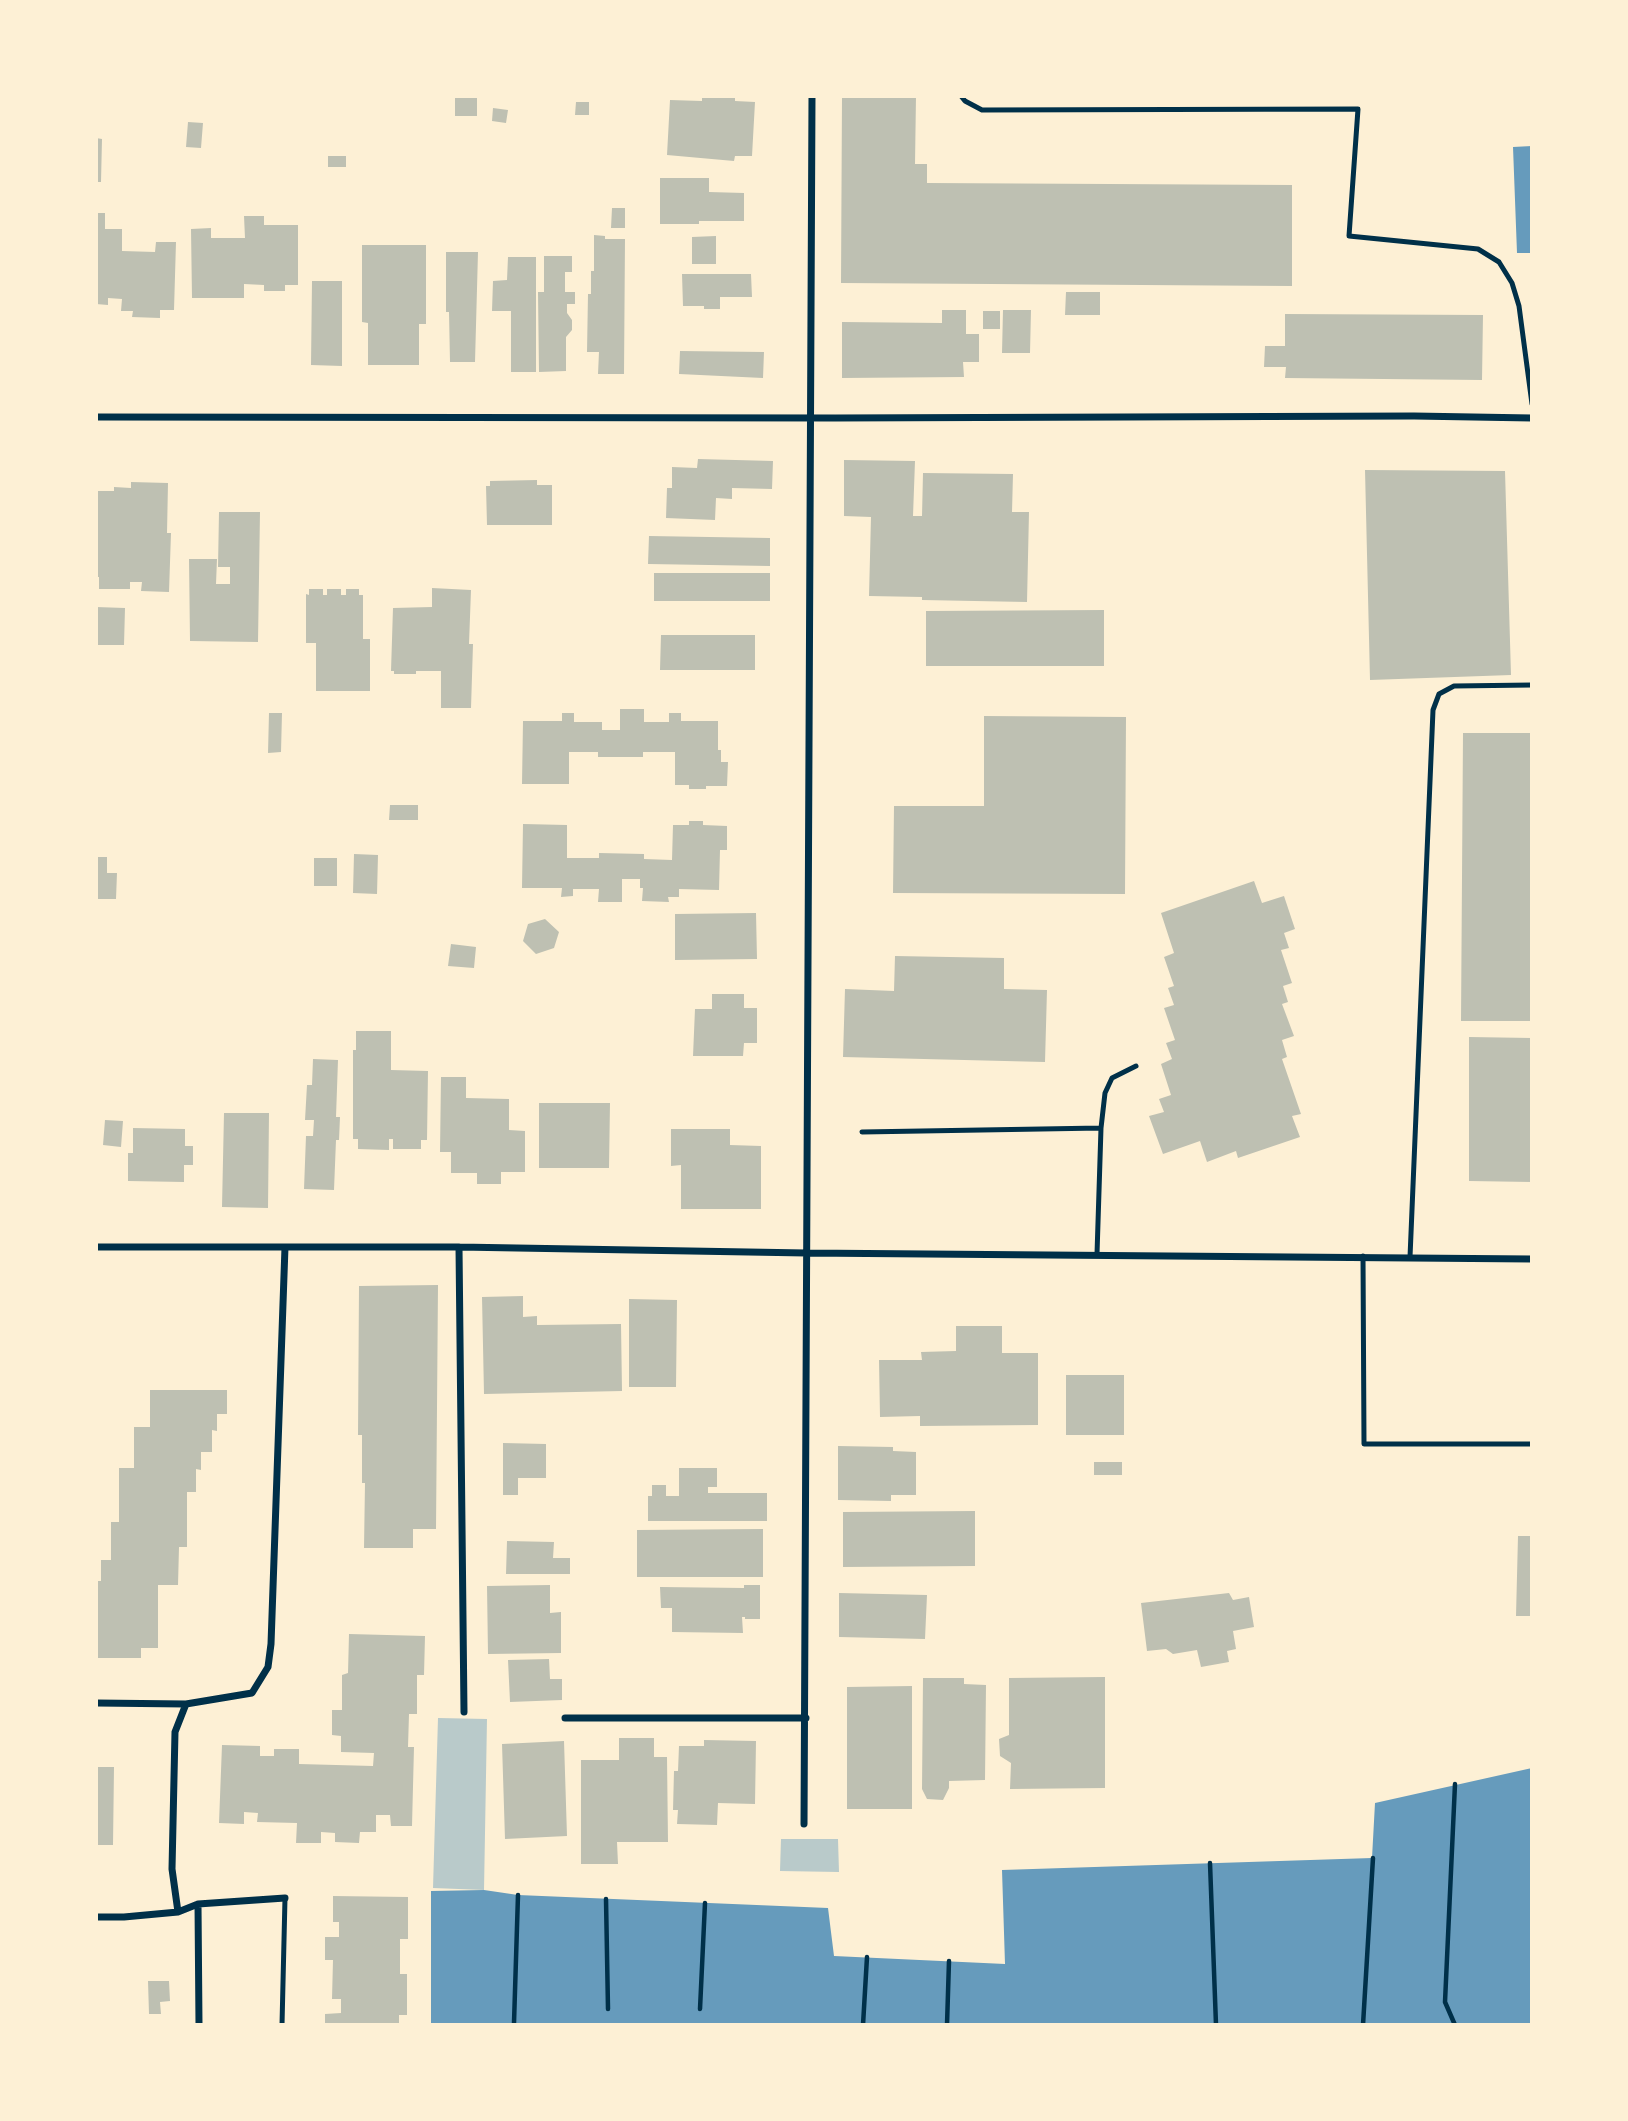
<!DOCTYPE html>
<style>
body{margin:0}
#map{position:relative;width:1628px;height:2121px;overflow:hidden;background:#fdf0d5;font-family:"PT Sans Narrow",sans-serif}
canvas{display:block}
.frame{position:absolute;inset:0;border:98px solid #fdf0d5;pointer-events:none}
</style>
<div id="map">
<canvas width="1628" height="2121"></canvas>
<div class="frame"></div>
</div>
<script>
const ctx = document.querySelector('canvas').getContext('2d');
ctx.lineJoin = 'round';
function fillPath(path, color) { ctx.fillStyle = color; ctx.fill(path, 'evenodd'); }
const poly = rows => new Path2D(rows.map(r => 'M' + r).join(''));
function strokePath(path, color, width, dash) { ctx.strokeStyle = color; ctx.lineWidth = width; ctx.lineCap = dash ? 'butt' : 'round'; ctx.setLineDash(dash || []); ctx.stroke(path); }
fillPath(poly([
 [438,1718,487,1719,484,1890,433,1888],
 [781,1839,838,1839,839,1872,780,1871]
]), '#b9caca');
fillPath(poly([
 [1532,146,1532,253,1517,253,1513,147],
 [1532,1768,1532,2025,431,2025,431,1891,484,1890,518,1895,828,1908,834,1956,1005,1964,1002,1870,1372,1858,1375,1803]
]), '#669bbc');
fillPath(poly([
 [455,96,477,96,477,116,455,116],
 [702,96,735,97,735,101,755,102,752,156,735,156,734,161,667,155,670,100,702,101],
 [842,96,916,96,915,164,927,164,927,183,1292,185,1292,286,841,283],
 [576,102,589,102,589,115,575,115],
 [493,108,508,110,506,123,492,121],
 [188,122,203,123,201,148,186,147],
 [96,138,102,139,101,182,96,182],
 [328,156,346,156,346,167,328,167],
 [660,178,709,178,709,192,744,193,744,221,699,221,699,224,660,224],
 [612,208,625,208,625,228,611,228],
 [96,213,105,213,105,229,122,229,122,251,155,252,156,242,176,242,174,310,160,310,160,318,132,317,133,311,121,311,122,299,108,298,108,305,96,304],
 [244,216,264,216,264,225,298,225,298,285,285,285,285,291,264,291,264,285,244,284,244,298,192,298,191,229,211,228,211,238,245,238],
 [594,235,605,236,605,239,625,239,624,374,598,374,599,352,587,352,588,294,591,294,591,271,594,271],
 [716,236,716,264,692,264,692,237],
 [362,245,426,245,426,324,419,324,419,365,368,365,368,323,362,322],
 [446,252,478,252,475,362,450,362,449,312,446,312],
 [544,256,572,256,572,272,565,272,565,292,575,292,575,304,567,304,567,313,572,320,572,330,566,337,566,371,539,372,538,292,544,292],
 [508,257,536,257,536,372,511,372,511,311,492,311,493,281,507,280],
 [682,274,751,274,752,297,720,297,720,309,704,309,704,306,683,306],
 [312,281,342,281,342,366,311,365],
 [1066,292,1100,292,1100,315,1065,315],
 [942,310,966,310,966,334,979,334,979,362,963,362,964,377,842,378,842,322,942,323],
 [1003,310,1031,310,1030,353,1002,353],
 [983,311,1000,311,1000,329,983,329],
 [1285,314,1483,315,1482,380,1285,378,1286,367,1264,367,1265,346,1285,346],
 [680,351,764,352,763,378,679,374],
 [698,459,773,461,772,489,732,488,732,499,716,498,715,520,666,518,667,488,672,488,672,467,697,468],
 [844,460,915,461,913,516,922,516,923,473,1013,474,1012,512,1029,512,1027,602,922,600,922,597,869,596,871,517,844,516],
 [1365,470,1505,471,1511,675,1370,680],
 [537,480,537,485,552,485,552,525,487,525,486,486,490,486,490,481],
 [131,482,168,483,167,533,171,533,169,592,141,591,142,582,130,582,130,589,99,589,99,577,96,577,96,491,114,491,114,487,131,488],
 [219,512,260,512,258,642,190,641,189,559,217,559,216,584,230,584,230,567,218,567],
 [649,536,770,538,770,566,648,564],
 [654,573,770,573,770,601,654,601],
 [432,588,471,590,469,644,473,644,471,708,441,708,441,671,416,671,416,674,394,674,394,671,391,671,393,608,432,607],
 [309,589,323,589,323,595,327,595,327,589,341,589,341,595,346,595,346,589,359,589,359,595,363,595,363,639,370,639,370,691,316,691,316,643,306,643,306,594,309,595],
 [96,607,125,608,124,645,96,645],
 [1104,610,1104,666,926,666,926,611],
 [661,635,755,635,755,670,660,670],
 [620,709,644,709,644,722,669,722,669,713,681,713,681,721,718,721,718,750,721,750,721,762,728,762,727,786,706,786,706,789,689,789,689,785,675,785,675,752,643,752,643,757,598,757,598,752,569,752,569,784,522,784,523,721,562,721,562,713,574,713,574,722,602,722,602,730,620,730],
 [269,713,282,713,281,752,268,753],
 [984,716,1126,717,1125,894,893,893,894,806,984,806],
 [1463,733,1532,733,1532,1021,1461,1021],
 [390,805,418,805,418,820,389,820],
 [689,821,703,821,703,825,727,826,727,850,720,850,719,890,679,889,679,897,668,897,669,902,642,901,643,888,640,888,640,879,622,879,622,902,598,902,599,889,573,889,573,896,561,897,562,888,522,888,523,824,567,825,567,858,599,858,599,853,644,854,644,859,672,860,673,825,689,825],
 [354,854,378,855,377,894,353,893],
 [96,857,107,857,107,873,117,873,116,899,96,899],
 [314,858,337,858,337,886,314,886],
 [1254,881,1262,903,1284,896,1295,929,1284,933,1289,948,1281,950,1292,983,1283,986,1288,1002,1282,1004,1294,1036,1282,1040,1287,1057,1282,1059,1301,1114,1292,1116,1300,1137,1238,1158,1236,1151,1207,1162,1200,1141,1163,1154,1149,1116,1164,1112,1159,1099,1171,1095,1161,1064,1172,1059,1166,1043,1175,1040,1164,1008,1174,1005,1168,988,1174,986,1164,957,1174,953,1161,913],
 [756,913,757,959,675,960,675,914],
 [545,919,559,932,554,948,536,954,523,941,528,924],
 [451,944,476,947,474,968,448,966],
 [895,956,1004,958,1004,989,1047,990,1045,1062,843,1057,845,989,894,991],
 [712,994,744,994,744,1008,757,1008,757,1043,744,1043,743,1056,693,1056,695,1009,712,1009],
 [356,1031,391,1031,391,1070,428,1071,427,1140,421,1140,421,1149,393,1149,393,1139,389,1139,389,1150,358,1149,358,1139,353,1139,353,1050,356,1050],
 [1469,1037,1532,1038,1532,1182,1469,1181],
 [313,1059,338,1060,336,1117,340,1117,339,1140,336,1140,334,1190,304,1189,306,1136,313,1136,314,1120,305,1120,307,1085,312,1085],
 [441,1077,466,1077,466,1098,509,1099,509,1130,525,1131,525,1172,501,1172,501,1184,477,1184,477,1173,451,1173,451,1152,440,1152],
 [539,1103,610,1103,609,1168,539,1168],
 [224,1113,269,1113,268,1208,222,1207],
 [105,1120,123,1121,121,1147,103,1145],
 [133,1128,185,1129,185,1146,193,1146,193,1165,184,1165,184,1182,128,1181,128,1153,133,1153],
 [671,1129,730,1129,730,1145,761,1146,761,1209,681,1209,681,1165,671,1166],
 [438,1285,436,1529,413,1529,413,1548,364,1548,365,1483,362,1483,362,1435,358,1435,359,1286],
 [523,1296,523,1317,537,1316,537,1325,621,1324,622,1391,484,1394,482,1297],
 [629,1299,677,1300,676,1387,629,1387],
 [956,1326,1002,1326,1002,1353,1038,1353,1038,1425,920,1426,920,1416,880,1417,879,1360,922,1360,921,1352,956,1351],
 [1066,1375,1124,1375,1124,1435,1066,1435],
 [150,1390,227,1390,227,1414,217,1414,217,1431,212,1430,212,1452,201,1452,201,1470,196,1469,196,1492,187,1492,187,1547,179,1547,178,1585,158,1585,158,1648,141,1648,141,1658,96,1658,96,1581,101,1581,101,1560,111,1560,111,1522,119,1522,119,1468,134,1468,134,1427,150,1427],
 [503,1443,546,1444,546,1478,518,1478,518,1495,503,1495],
 [838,1446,893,1447,893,1451,916,1452,916,1495,891,1495,891,1501,838,1500],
 [1094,1462,1122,1462,1122,1475,1094,1475],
 [679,1468,717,1468,717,1487,708,1487,708,1493,767,1493,767,1521,648,1521,648,1496,652,1496,652,1485,666,1485,666,1496,679,1496],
 [975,1511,975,1566,843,1567,843,1512],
 [763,1529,763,1577,637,1577,637,1530],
 [1518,1536,1532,1536,1532,1616,1516,1616],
 [507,1541,554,1542,553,1558,570,1558,570,1574,506,1574],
 [550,1585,550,1613,561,1612,561,1653,488,1654,487,1586],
 [744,1585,760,1585,760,1619,745,1619,745,1617,742,1617,743,1633,672,1632,672,1608,661,1608,660,1587,744,1588],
 [839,1593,927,1595,925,1639,839,1637],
 [1229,1593,1233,1600,1249,1597,1254,1627,1233,1631,1236,1649,1227,1651,1229,1662,1201,1667,1197,1650,1173,1654,1166,1649,1147,1651,1141,1603],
 [349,1634,425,1636,424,1675,417,1675,417,1714,409,1714,408,1747,414,1747,412,1826,391,1826,390,1815,376,1815,376,1832,360,1832,359,1843,335,1842,335,1833,321,1832,321,1843,296,1843,297,1823,257,1822,258,1813,244,1812,244,1824,219,1823,222,1745,260,1746,260,1756,274,1756,274,1749,299,1749,299,1764,373,1766,374,1753,341,1752,341,1736,332,1735,332,1710,342,1710,342,1675,348,1673],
 [549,1659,550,1679,562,1679,562,1700,510,1702,508,1660],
 [1105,1677,1105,1788,1010,1789,1011,1763,1000,1756,999,1739,1009,1735,1009,1678],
 [923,1678,964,1678,964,1684,986,1685,985,1780,949,1781,949,1788,943,1800,927,1799,922,1789],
 [912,1686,912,1809,847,1809,847,1687],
 [619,1738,654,1738,654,1757,667,1757,668,1842,617,1842,618,1864,581,1864,581,1760,619,1760],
 [704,1740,756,1741,755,1804,718,1803,717,1825,677,1824,678,1810,673,1810,674,1771,678,1771,679,1746,704,1746],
 [564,1741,567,1836,505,1839,502,1744],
 [96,1767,114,1767,113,1845,96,1845],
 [333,1896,408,1897,408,1939,400,1939,400,1974,407,1974,407,2015,399,2015,399,2025,325,2025,325,2014,341,2013,341,1999,332,1999,333,1960,325,1960,325,1937,339,1937,339,1922,333,1922],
 [148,1981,169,1981,170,2001,160,2002,161,2014,149,2014]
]), '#bec0b2');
strokePath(poly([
 [1210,1863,1216,2025],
 [606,1899,608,2009],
 [700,2009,705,1903],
 [514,2023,518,1895],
 [863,2025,867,1957],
 [947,2025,949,1961],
 [1363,2025,1373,1858],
 [1455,2025,1445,2002,1455,1784]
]), '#003049', 4.5);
strokePath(poly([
 [961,96,965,101,982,110,1358,109,1349,236,1478,249,1499,262,1512,283,1519,306,1532,404],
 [1101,1128,1105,1093,1112,1078,1136,1066],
 [862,1132,1101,1128,1097,1254],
 [1363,1256,1364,1444,1532,1444],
 [1410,1257,1433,710,1439,694,1454,686,1532,685],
 [282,2025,285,1898]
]), '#003049', 5);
strokePath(poly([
 [96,417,835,418,1414,416,1532,418],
 [96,1247,459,1247,806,1253,1532,1259],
 [459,1247,464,1712],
 [96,1703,186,1704],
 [565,1718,806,1718],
 [804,1824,812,96],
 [198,1904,199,2025],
 [178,1912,172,1869,175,1732,186,1704,252,1693,268,1667,271,1644,285,1247],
 [96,1917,124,1917,178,1912,198,1904,285,1898]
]), '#003049', 7);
</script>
